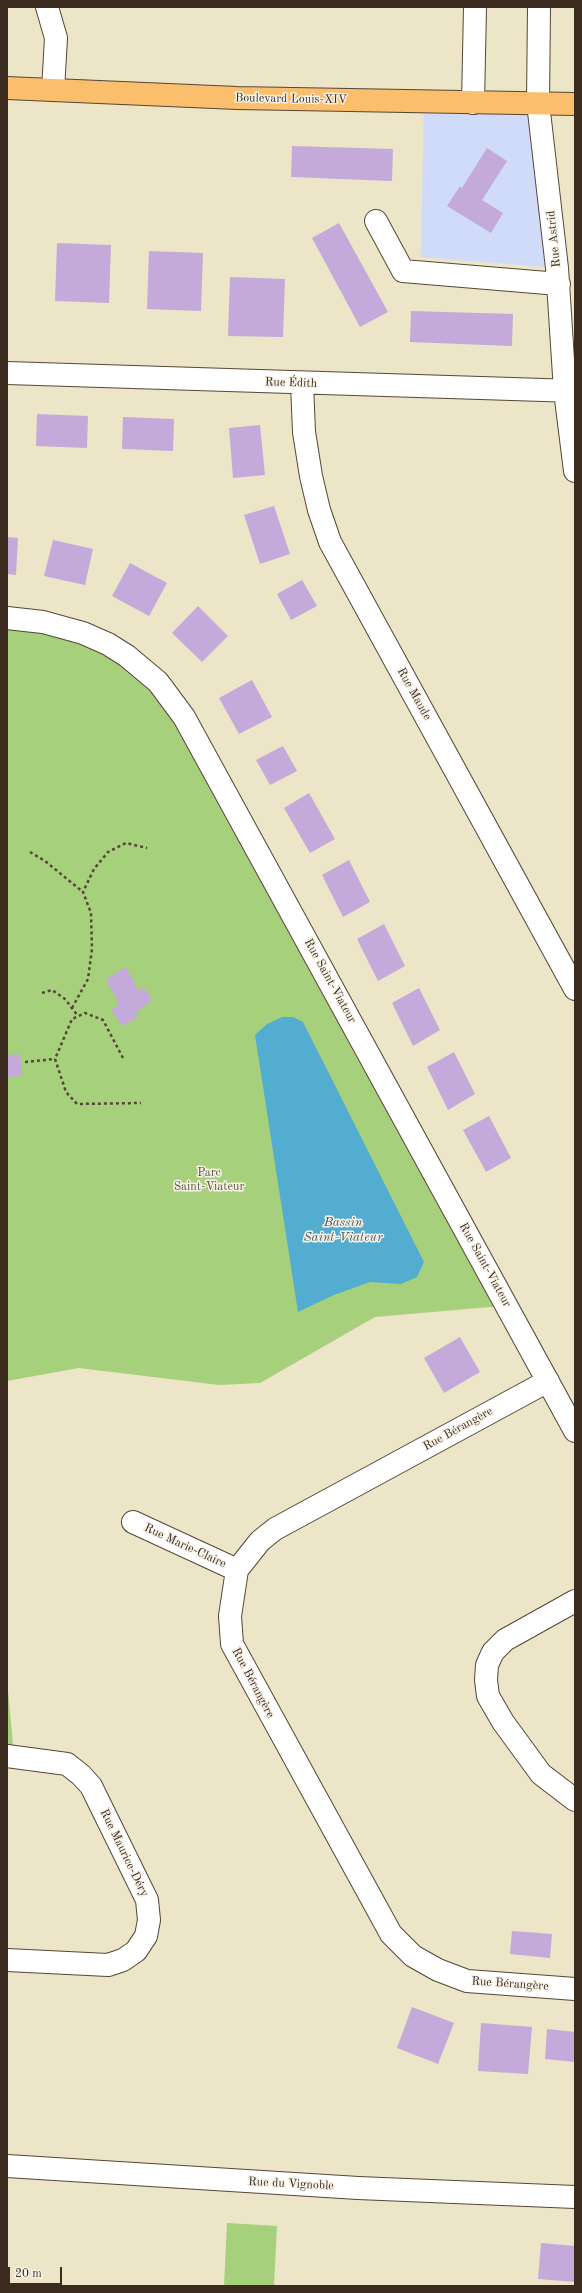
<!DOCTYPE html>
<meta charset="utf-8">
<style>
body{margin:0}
#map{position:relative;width:582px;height:2293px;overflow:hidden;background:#ece5c7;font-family:"Old Standard TT",serif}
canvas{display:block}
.frame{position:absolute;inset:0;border:8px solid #3b2a1e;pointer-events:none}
.scale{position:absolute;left:8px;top:2267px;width:54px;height:18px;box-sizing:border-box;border:2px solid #3b2a1e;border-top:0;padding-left:5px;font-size:12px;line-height:14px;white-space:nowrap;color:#3b2a1e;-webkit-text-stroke:3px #f7f3e8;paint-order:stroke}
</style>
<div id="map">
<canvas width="582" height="2293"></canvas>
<div class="frame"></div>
<div class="scale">20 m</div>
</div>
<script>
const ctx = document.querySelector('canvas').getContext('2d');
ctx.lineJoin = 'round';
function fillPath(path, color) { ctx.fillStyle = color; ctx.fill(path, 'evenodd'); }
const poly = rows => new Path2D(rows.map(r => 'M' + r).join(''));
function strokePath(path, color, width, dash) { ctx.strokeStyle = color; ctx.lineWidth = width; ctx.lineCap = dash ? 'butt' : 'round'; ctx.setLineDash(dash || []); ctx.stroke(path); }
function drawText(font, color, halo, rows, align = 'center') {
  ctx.font = font + ' "Old Standard TT",serif'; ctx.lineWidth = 3; ctx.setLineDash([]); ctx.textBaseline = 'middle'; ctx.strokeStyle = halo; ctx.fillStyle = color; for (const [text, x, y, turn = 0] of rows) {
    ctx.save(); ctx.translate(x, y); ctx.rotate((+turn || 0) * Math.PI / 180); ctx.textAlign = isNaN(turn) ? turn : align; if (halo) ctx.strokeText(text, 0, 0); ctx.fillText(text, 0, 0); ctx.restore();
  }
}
fillPath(poly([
 [424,102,538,103,557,268,421,257]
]), '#d0daf9');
fillPath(poly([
 [7,618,43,622,158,682,509,1308,490,1307,375,1317,260,1383,219,1385,79,1368,7,1381],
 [7,1679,13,1745,7,1749],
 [227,2223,277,2226,274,2286,224,2286]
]), '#a7d07c');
fillPath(poly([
 [282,1017,293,1017,303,1022,424,1262,417,1277,401,1284,370,1282,334,1295,298,1312,255,1035,267,1024]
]), '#52add0');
fillPath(poly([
 [292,146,393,149,392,181,291,177],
 [487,148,507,161,482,200,503,213,491,233,447,206,460,186,462,188],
 [339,223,388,312,360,327,312,238],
 [57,243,111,245,109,303,55,301],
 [149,251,203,253,201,311,147,309],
 [230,277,285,279,283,337,228,336],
 [411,311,513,314,512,346,410,342],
 [37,414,88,416,87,448,36,446],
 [123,417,174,419,173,451,122,449],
 [260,425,265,475,233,478,229,428],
 [274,506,290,554,260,564,244,515],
 [7,537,18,538,16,575,7,574],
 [53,540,93,549,85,585,44,576],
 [130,563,167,583,149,616,112,596],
 [302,580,317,606,291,620,277,594],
 [198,606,228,636,202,662,172,633],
 [252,680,272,717,239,734,219,698],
 [283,746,297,771,270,785,256,760],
 [309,793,335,839,310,853,284,808],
 [349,860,370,902,343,917,322,875],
 [384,924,405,966,378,981,357,939],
 [126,967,139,991,144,987,152,1000,135,1013,138,1017,122,1026,111,1010,119,1004,106,979],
 [419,988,440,1030,413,1046,392,1003],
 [454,1052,475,1094,448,1110,427,1067],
 [20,1054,22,1076,7,1077,7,1055],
 [489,1116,511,1158,486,1172,463,1130],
 [460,1337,480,1372,444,1393,424,1358],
 [512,1931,552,1934,550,1958,510,1954],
 [412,2007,454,2023,438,2064,397,2048],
 [481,2023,532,2027,528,2074,478,2071],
 [547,2029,575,2032,575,2062,545,2059],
 [541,2243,575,2246,575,2282,538,2279]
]), '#c3aada');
const minor = poly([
 [47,7,56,38,53,90],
 [539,7,538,103,557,268,565,391,575,471],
 [473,103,475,7],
 [376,221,403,271,559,284],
 [7,373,575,391],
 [302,384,304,432,311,476,319,510,330,542,575,989],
 [7,618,43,622,83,633,108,644,127,656,158,682,184,717,575,1431],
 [548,1381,275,1529,260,1541,237,1570,230,1616,232,1644,391,1934,413,1956,438,1970,467,1981,575,1989],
 [133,1522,237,1570],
 [575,1601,505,1640,493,1652,487,1665,486,1680,488,1696,503,1722,541,1774,575,1800],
 [7,1756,67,1764,81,1775,91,1786,147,1900,149,1920,146,1936,136,1951,123,1960,108,1965,7,1960],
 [7,2166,358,2188,575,2197]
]);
const major = poly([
 [7,88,237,98,575,104]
]);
strokePath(minor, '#564637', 24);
strokePath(major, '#564637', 24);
strokePath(poly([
 [30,852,45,861,83,892],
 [42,993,52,990,65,999,78,1016],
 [72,1008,88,979,92,949,91,913,83,892,94,869,108,852,126,843,147,848],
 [123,1058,103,1020,85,1013,72,1019,55,1059,66,1092,77,1104,141,1103],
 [25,1062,55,1059]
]), '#564637', 2.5, [3, 3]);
strokePath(minor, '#fff', 22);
strokePath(major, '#fabe6d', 22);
drawText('12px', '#3b2a1e', '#f7f3e8', [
 ["Boulevard Louis-XIV",291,99,1],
 ["Rue Astrid",554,239,-96],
 ["Rue Édith",291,383,2],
 ["Rue Maude",414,694,61],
 ["Rue Saint-Viateur",330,981,61],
 ["Rue Saint-Viateur",485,1265,61],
 ["Rue Bérangère",458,1429,-29],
 ["Rue Marie-Claire",185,1546,25],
 ["Rue Bérangère",253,1683,62],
 ["Rue Maurice-Déry",124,1853,64],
 ["Rue Bérangère",510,1984,4],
 ["Rue du Vignoble",291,2184,3]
]);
drawText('12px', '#565436', '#f7f3e8', [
 ["Parc",209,1173],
 ["Saint-Viateur",209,1187]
]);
drawText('italic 13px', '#43585c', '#f7f3e8', [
 ["Bassin",343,1223],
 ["Saint-Viateur",343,1238]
]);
</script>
